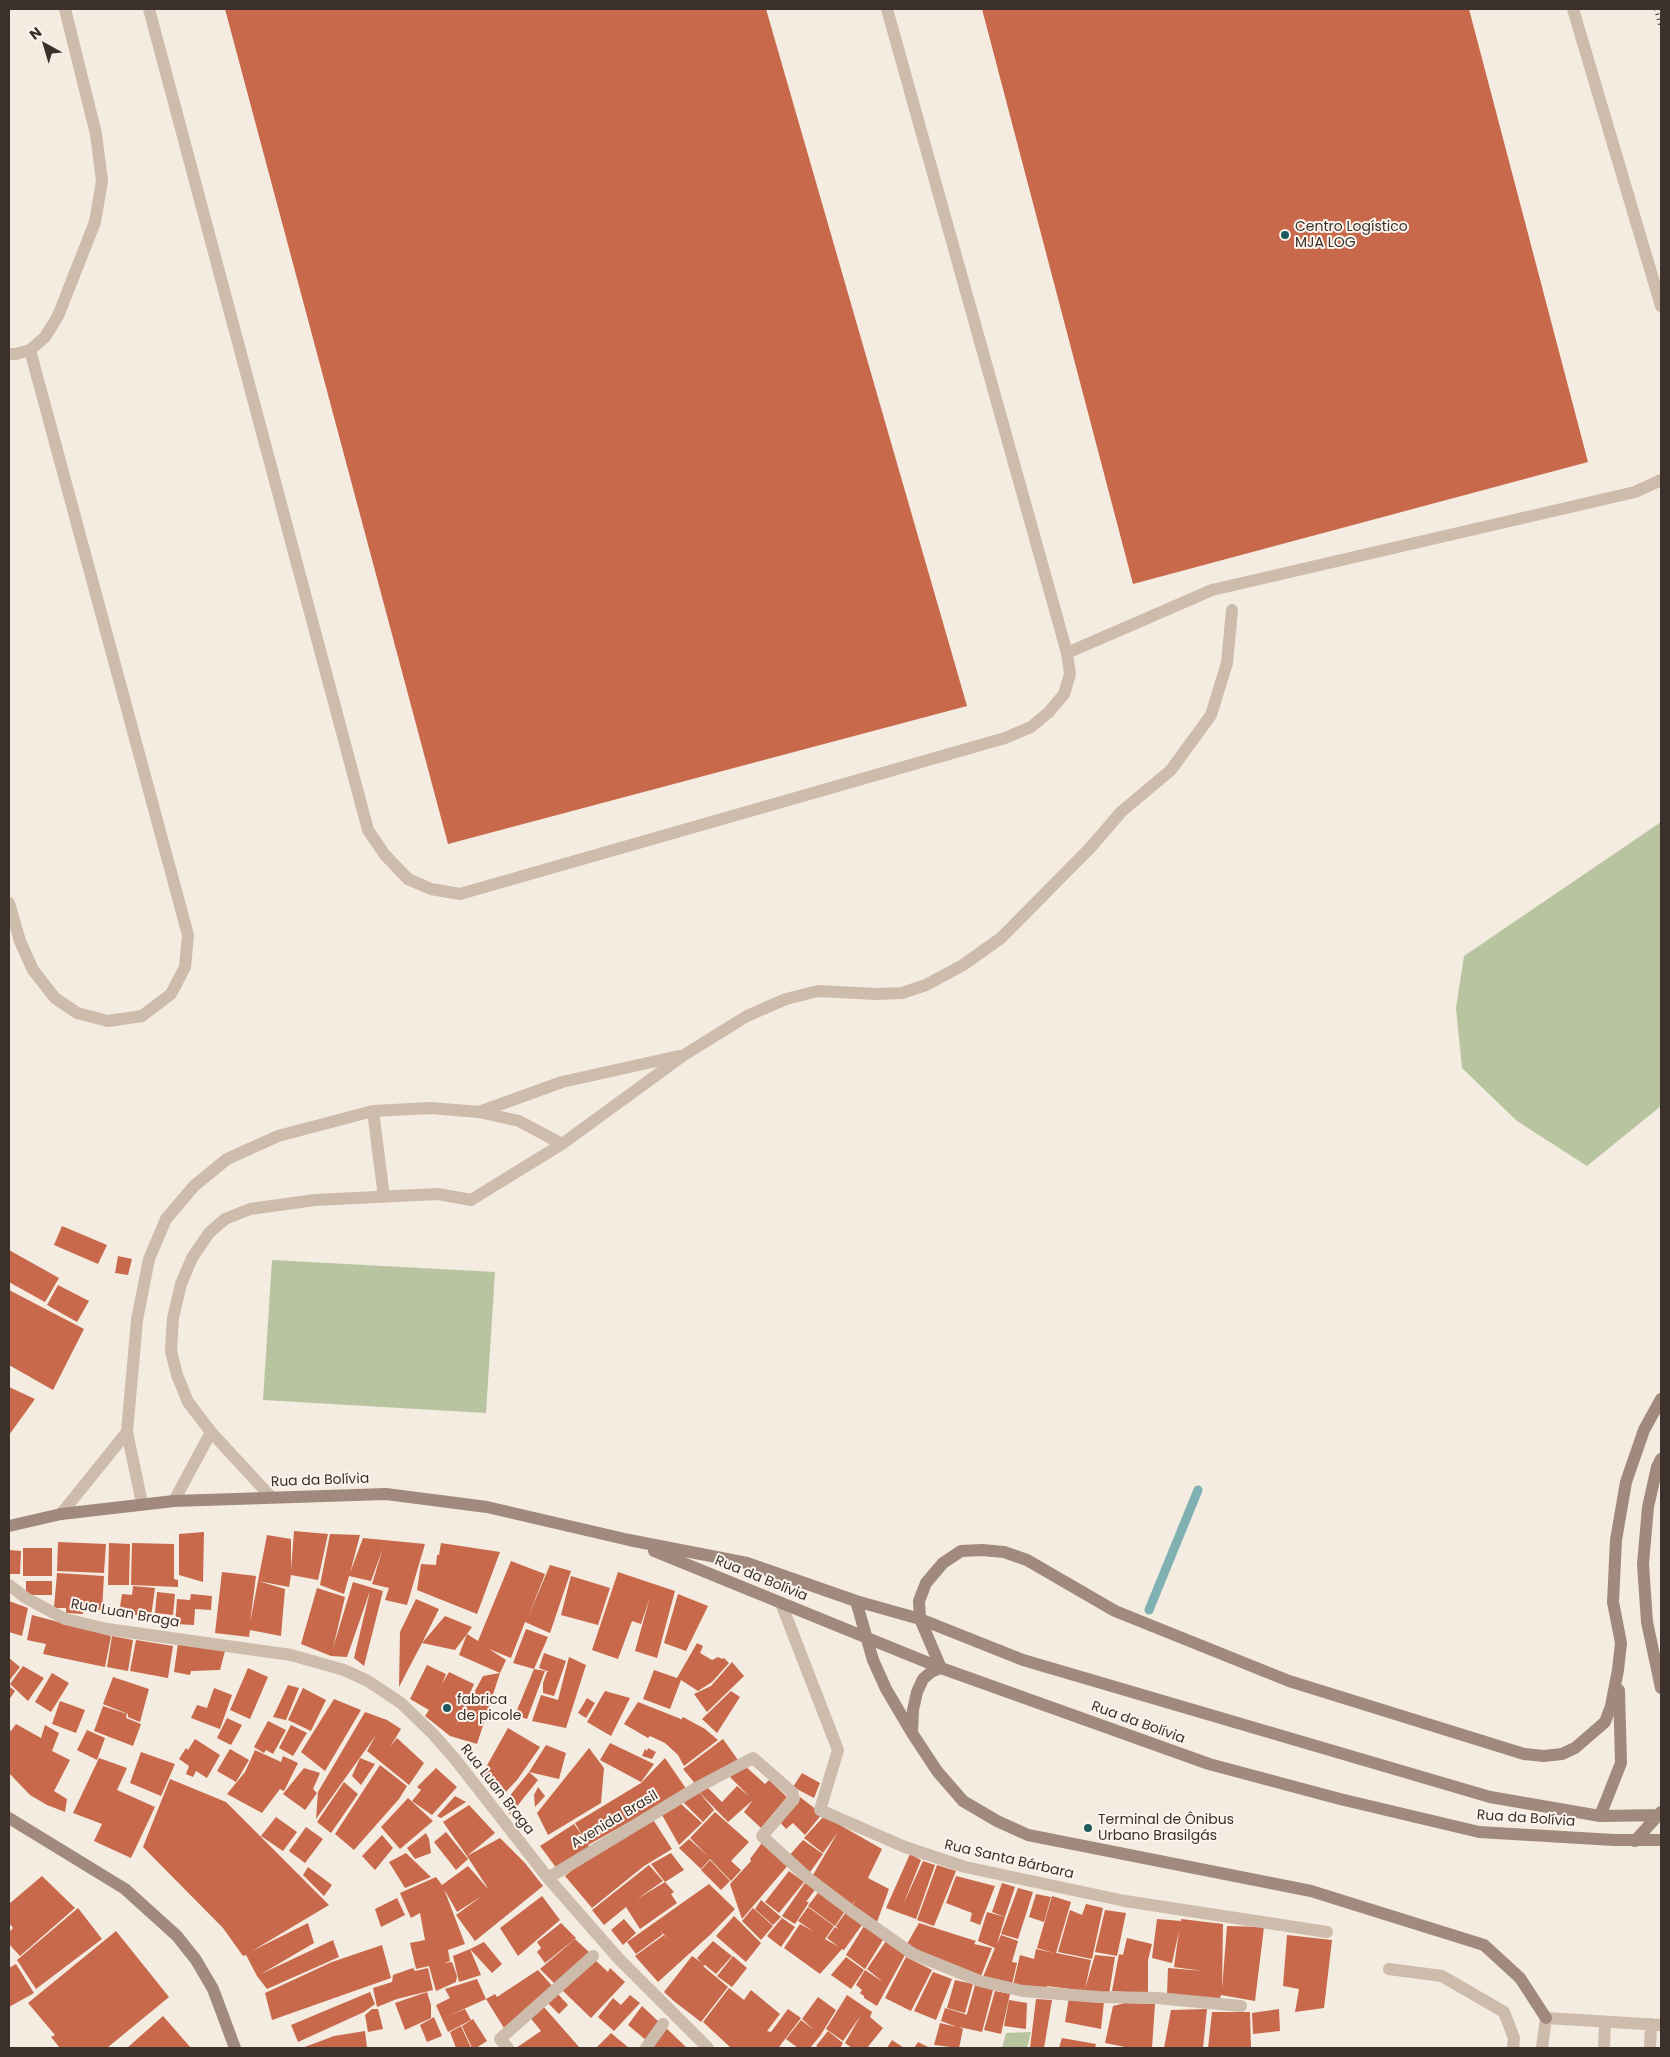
<!DOCTYPE html>
<meta charset="utf-8">
<style>
body{margin:0}
#map{position:relative;width:1670px;height:2057px;overflow:hidden;background:#f4ebe1;font-family:Poppins,sans-serif}
canvas{display:block}
.frame{position:absolute;inset:0;border:10px solid #3b302b;pointer-events:none}
.north{position:absolute;left:20px;top:20px;width:50px;height:50px;-webkit-text-stroke:4px #fbf5ee;paint-order:stroke;rotate:321deg;font-size:14px;font-weight:700;line-height:20px;text-align:center;color:#3b302b}
.north::after{content:'';display:block;margin:auto;width:18px;height:22px;background:#3b302b;clip-path:polygon(50% 0,100% 100%,50% 72%,0 100%)}
</style>
<div id="map">
<canvas width="1670" height="2057"></canvas>
<div class="frame"></div>
<div class="north">N</div>
</div>
<script>
const ctx = document.querySelector('canvas').getContext('2d');
ctx.lineJoin = 'round';
function fillPath(path, color) { ctx.fillStyle = color; ctx.fill(path, 'evenodd'); }
const poly = rows => new Path2D(rows.map(r => 'M' + r).join(''));
function strokePath(path, color, width, dash) { ctx.strokeStyle = color; ctx.lineWidth = width; ctx.lineCap = dash ? 'butt' : 'round'; ctx.setLineDash(dash || []); ctx.stroke(path); }
function drawText(font, color, halo, rows, align = 'center') {
  ctx.font = font + ' Poppins,sans-serif'; ctx.lineWidth = 4; ctx.setLineDash([]); ctx.textBaseline = 'middle'; ctx.strokeStyle = halo; ctx.fillStyle = color; for (const [text, x, y, turn = 0] of rows) {
    ctx.save(); ctx.translate(x, y); ctx.rotate((+turn || 0) * Math.PI / 180); ctx.textAlign = isNaN(turn) ? turn : align; if (halo) ctx.strokeText(text, 0, 0); ctx.fillText(text, 0, 0); ctx.restore();
  }
}
fillPath(poly([
 [1661,822,1661,1106,1587,1166,1517,1121,1462,1068,1456,1008,1464,956],
 [272,1260,495,1272,486,1413,263,1400],
 [1031,2032,1027,2048,1002,2048,1006,2033]
]), '#b8c4a0');
strokePath(poly([
 [1149,1610,1198,1490]
]), '#7fb0b2', 9);
fillPath(poly([
 [225,9,766,9,967,706,448,844],
 [982,9,1469,9,1588,462,1133,584],
 [62,1226,107,1245,98,1264,54,1245],
 [9,1250,59,1278,45,1302,9,1282],
 [118,1256,132,1259,128,1275,115,1273],
 [58,1285,89,1301,77,1322,47,1305],
 [9,1290,84,1329,53,1390,9,1365],
 [9,1387,35,1399,9,1435],
 [294,1531,328,1534,318,1580,291,1575,289,1587,258,1581,267,1535,291,1539,291,1570],
 [204,1532,203,1582,179,1575,179,1534],
 [330,1534,360,1535,350,1573,363,1538,425,1544,407,1605,385,1600,389,1588,372,1584,383,1548,371,1581,349,1576,344,1594,320,1585],
 [58,1542,106,1544,104,1573,57,1571],
 [109,1543,130,1544,129,1585,108,1585],
 [132,1543,174,1544,174,1579,178,1580,178,1587,131,1585],
 [441,1543,500,1552,477,1614,417,1590,421,1564,436,1565,437,1555,439,1555],
 [23,1548,52,1548,52,1576,23,1576],
 [9,1550,21,1551,20,1574,9,1574],
 [511,1561,545,1574,528,1617,550,1565,571,1571,550,1633,525,1622,511,1658,489,1649,506,1660,500,1673,459,1655,467,1634,455,1650,422,1643,399,1687,400,1632,416,1599,439,1609,422,1643,445,1616,472,1627,467,1634,478,1641],
 [222,1572,256,1576,250,1623,258,1581,285,1589,281,1636,250,1630,249,1637,215,1633],
 [618,1572,675,1591,657,1658,635,1651,650,1597,641,1624,632,1621,618,1659,592,1650],
 [57,1573,104,1576,102,1610,84,1610,83,1614,66,1613,66,1608,54,1608],
 [571,1576,610,1588,598,1625,561,1615],
 [26,1581,52,1581,52,1595,26,1595],
 [353,1582,383,1591,364,1666,354,1658,370,1591,347,1657,331,1656,301,1644,317,1588,345,1597,333,1648],
 [133,1586,155,1588,151,1617,119,1613,122,1594,132,1595],
 [157,1592,175,1594,173,1615,155,1613],
 [191,1594,212,1596,211,1610,195,1609,194,1625,175,1624,177,1599,190,1600],
 [678,1594,708,1606,686,1651,664,1643],
 [9,1601,28,1608,22,1636,9,1632],
 [32,1615,111,1636,105,1667,43,1654,46,1644,27,1640],
 [526,1629,548,1637,534,1669,513,1663],
 [112,1636,133,1640,128,1671,107,1667],
 [136,1640,173,1646,168,1678,130,1671],
 [178,1643,225,1651,220,1670,191,1671,190,1675,174,1672],
 [697,1643,703,1646,700,1653,712,1660,718,1657,722,1659,724,1658,729,1663,712,1682,698,1691,681,1680,670,1709,643,1699,654,1670,677,1678],
 [544,1653,566,1661,554,1696,543,1693,543,1683,547,1672,549,1672,539,1668],
 [569,1657,586,1665,566,1728,532,1721,541,1695,558,1700],
 [9,1658,20,1667,9,1681],
 [732,1662,744,1676,707,1712,694,1694,711,1686],
 [427,1665,446,1674,442,1684,449,1672,474,1684,456,1726,483,1676,500,1673,477,1744,450,1736,425,1716,429,1710,410,1699],
 [23,1666,44,1678,28,1701,10,1684],
 [248,1668,268,1677,250,1719,230,1710],
 [534,1669,545,1671,527,1719,515,1715],
 [52,1673,69,1683,51,1712,35,1702],
 [113,1677,149,1689,140,1722,128,1717,128,1714,103,1704],
 [288,1685,299,1688,286,1720,273,1717],
 [9,1686,15,1691,9,1700],
 [214,1688,232,1695,220,1729,191,1718,197,1705,207,1708],
 [303,1688,326,1700,311,1731,288,1720],
 [605,1691,630,1698,611,1736,587,1722],
 [731,1691,740,1697,717,1733,702,1719],
 [587,1698,595,1703,586,1718,578,1713],
 [334,1699,361,1710,325,1771,301,1752],
 [60,1701,85,1710,76,1733,52,1724],
 [638,1702,681,1719,680,1721,683,1717,705,1729,718,1740,684,1766,678,1755,665,1743,650,1736,648,1738,624,1724],
 [103,1706,127,1714,126,1718,141,1724,133,1746,94,1731],
 [365,1712,387,1720,401,1729,390,1747,397,1738,424,1763,409,1785,367,1751,376,1735,316,1819,318,1792],
 [227,1718,242,1725,231,1745,217,1738],
 [268,1721,286,1730,273,1754,266,1750,264,1753,254,1747],
 [16,1724,41,1738,45,1725,59,1733,52,1751,70,1760,54,1791,67,1799,65,1812,47,1805,30,1795,9,1773,9,1729,11,1731],
 [291,1725,307,1733,293,1756,279,1748],
 [508,1728,540,1747,517,1780,501,1797,481,1776],
 [87,1730,105,1738,97,1760,77,1750],
 [195,1739,220,1755,207,1778,196,1771,193,1777,186,1774,189,1766,179,1759,186,1748,188,1750],
 [723,1739,738,1760,698,1787,683,1769],
 [610,1743,654,1764,641,1782,600,1760],
 [546,1745,566,1753,559,1779,529,1772],
 [589,1748,604,1768,601,1803,548,1835,537,1813],
 [648,1748,656,1752,652,1759,642,1756,645,1749,647,1751],
 [230,1749,249,1760,236,1782,217,1771],
 [255,1750,281,1762,283,1756,298,1763,284,1791,280,1789,262,1813,227,1794,245,1772],
 [141,1752,175,1764,161,1796,130,1783],
 [99,1758,127,1768,117,1790,155,1807,131,1858,94,1841,102,1824,73,1813],
 [360,1758,375,1764,361,1785,352,1776],
 [665,1758,687,1790,588,1845,591,1850,558,1870,540,1846,574,1824,583,1837,575,1823,641,1783],
 [380,1765,407,1786,399,1799,354,1850,335,1834],
 [744,1765,765,1784,769,1780,787,1797,761,1828,744,1812,753,1800,728,1822,700,1793,707,1787,722,1802,737,1786,750,1797,730,1777],
 [304,1768,320,1773,313,1789,317,1793,305,1810,283,1794],
 [436,1768,457,1787,432,1815,412,1801,421,1790,417,1787],
 [529,1772,538,1780,510,1815,504,1803],
 [802,1773,820,1783,814,1798,793,1787],
 [170,1779,226,1802,329,1905,252,1951,308,1923,314,1943,261,1974,333,1940,339,1957,267,1989,257,1976,246,1955,243,1956,223,1928,143,1847],
 [344,1782,358,1794,331,1833,317,1822],
 [538,1787,545,1796,535,1807,534,1795],
 [698,1791,714,1810,703,1822,682,1801],
 [455,1796,466,1802,441,1818,437,1816],
 [800,1797,822,1814,805,1835,793,1823,786,1829,778,1820],
 [408,1798,433,1821,400,1849,381,1827],
 [681,1804,702,1823,679,1845,662,1815],
 [469,1805,495,1833,467,1856,443,1822],
 [715,1812,749,1842,731,1861,741,1870,731,1881,710,1859,701,1869,679,1848,689,1839,708,1856,690,1838],
 [824,1816,882,1849,868,1878,889,1889,877,1922,851,1908,856,1899,852,1905,813,1875,838,1832,823,1853,804,1838],
 [276,1817,297,1832,283,1851,261,1836],
 [654,1821,672,1849,644,1866,592,1908,565,1876,592,1854],
 [306,1827,323,1839,305,1863,289,1851],
 [446,1832,468,1859,456,1870,434,1842],
 [426,1833,429,1839,431,1853,415,1859,407,1848],
 [382,1835,393,1848,375,1870,362,1856],
 [500,1838,525,1863,543,1886,475,1941,456,1915,482,1896,457,1912,444,1889,465,1944,448,1950,450,1961,444,1963,452,1962,457,1976,456,1982,436,1991,429,1966,416,1969,410,1943,425,1940,420,1913,411,1918,400,1893,436,1877,442,1885,468,1866,489,1890,467,1856],
 [764,1840,789,1864,742,1919,730,1884,751,1861,750,1859],
 [803,1840,823,1854,808,1875,788,1857],
 [406,1853,431,1877,405,1888,389,1862],
 [671,1853,684,1870,665,1882,674,1892,671,1894,677,1903,640,1929,626,1907,604,1925,592,1910,649,1865,663,1881,637,1899,665,1882,651,1864],
 [910,1854,921,1860,903,1905,923,1861,935,1865,916,1919,886,1908],
 [710,1860,730,1881,721,1890,701,1870],
 [937,1865,956,1871,934,1926,917,1920],
 [308,1867,332,1885,324,1896,303,1875],
 [789,1871,804,1882,779,1913,765,1902],
 [42,1876,75,1908,20,1956,9,1944,9,1932,13,1928,9,1923,9,1904],
 [956,1876,995,1886,980,1925,970,1921,972,1913,946,1903],
 [807,1880,817,1887,806,1902,809,1902,795,1924,782,1916],
 [1002,1883,1015,1887,1005,1917,992,1912],
 [709,1884,735,1909,711,1934,658,1982,635,1956,664,1935,669,1940,660,1930,663,1934,636,1954,627,1942],
 [1018,1888,1033,1892,1018,1939,1001,1934],
 [820,1890,847,1908,835,1926,808,1906],
 [1036,1894,1051,1897,1044,1922,1029,1917],
 [542,1896,560,1920,518,1956,500,1928],
 [1052,1896,1071,1902,1056,1953,1091,1960,1085,1989,1095,1955,1115,1957,1109,1994,1047,1986,1046,1989,1013,1985,1020,1955,1034,1959,1036,1949,1054,1953,1037,1948],
 [397,1898,405,1915,381,1927,375,1909],
 [761,1900,781,1917,773,1925,755,1909],
 [1086,1904,1103,1908,1092,1959,1058,1952,1070,1910,1082,1915],
 [808,1907,834,1926,825,1939,839,1947,827,1938,835,1927,838,1929,836,1926,846,1912,862,1925,844,1950,842,1949,820,1974,784,1948,800,1924,813,1931,798,1921],
 [78,1908,102,1939,36,1989,17,1960],
 [753,1908,773,1926,761,1940,742,1921],
 [1105,1910,1126,1913,1117,1956,1095,1952],
 [987,1912,1005,1917,997,1944,1001,1935,1018,1941,1012,1962,1017,1963,1012,1984,983,1977,995,1948,978,1941],
 [734,1916,761,1943,746,1962,716,1936],
 [782,1918,795,1927,781,1947,767,1936],
 [624,1919,636,1933,623,1945,611,1930],
 [1157,1919,1181,1921,1181,1919,1223,1924,1222,1989,1227,1926,1264,1927,1255,2001,1221,1995,1219,2001,1167,1995,1168,1968,1203,1971,1174,1967,1179,1931,1172,1963,1152,1958],
 [561,1923,576,1938,545,1963,537,1952,541,1948,537,1942],
 [919,1923,976,1941,974,1944,992,1948,981,1976,937,1960,907,1944],
 [864,1926,883,1940,865,1969,846,1955],
 [116,1931,169,1997,107,2048,60,2048,51,2037,55,2035,28,2003],
 [1287,1935,1332,1940,1324,2008,1295,2012,1299,1989,1283,1986],
 [1127,1938,1152,1944,1148,1960,1148,1994,1112,1991,1119,1954,1123,1955],
 [575,1939,591,1954,557,1986,540,1969],
 [713,1941,732,1956,716,1974,705,1965,703,1966,728,1987,701,2022,675,2002,664,1992,692,1956,702,1963,697,1958],
 [886,1941,905,1955,877,2006,864,1998,864,1996,860,1993,862,1990,856,1985,865,1970,883,1982,867,1969],
 [484,1942,502,1964,492,1973,470,1949],
 [382,1945,391,1978,272,2020,265,1993,332,1962],
 [470,1949,481,1975,459,1982,453,1956],
 [733,1956,747,1968,732,1987,717,1976],
 [846,1957,864,1970,851,1989,831,1975],
 [906,1957,932,1970,911,2011,885,1998],
 [594,1959,608,1972,610,1968,625,1982,591,2018,561,1989],
 [16,1964,34,1993,9,2007,9,1968],
 [413,1968,415,1971,428,1968,433,1990,397,1999,377,2007,373,1988,392,1982,393,1975],
 [538,1970,554,1988,504,2028,486,1999,495,1994,497,1997],
 [933,1972,952,1979,936,2020,914,2011],
 [477,1979,486,1999,446,2017,465,2009,471,2020,448,2032,436,2005,450,1998,445,1989],
 [955,1980,973,1984,965,2013,947,2008],
 [975,1985,993,1990,982,2032,959,2027,963,2029,959,2048,934,2045,940,2023,957,2027,941,2021,945,2008,965,2014,965,2015,967,2014],
 [729,1988,744,2000,751,1990,780,2014,767,2031,771,2032,788,2009,801,2018,779,2047,781,2048,731,2048,703,2022],
 [995,1991,1010,1994,1001,2034,984,2030],
 [370,1992,375,2004,364,2012,298,2042,291,2025],
 [427,1992,431,2005,431,2018,405,2030,395,2003],
 [557,1993,568,2005,559,2014,547,2002],
 [630,1995,640,2003,614,2031,598,2017,613,1998,621,2005],
 [847,1995,872,2012,870,2017,883,2028,867,2048,852,2048,845,2043,861,2015,843,2041,826,2029],
 [818,1997,836,2010,820,2036,810,2048,798,2048,786,2039,801,2020,814,2030,802,2019],
 [1069,1997,1104,2002,1101,2029,1065,2022],
 [1036,1999,1052,2000,1044,2048,1030,2048],
 [1009,2000,1027,2003,1026,2029,1004,2026],
 [1125,2003,1155,2004,1152,2048,1130,2048,1105,2043,1113,2006],
 [543,2006,580,2048,516,2048,541,2031,528,2015],
 [642,2006,660,2023,647,2041,628,2025],
 [372,2009,378,2009,383,2029,368,2032,365,2015],
 [1207,2009,1203,2048,1164,2048,1171,2010],
 [1279,2009,1280,2031,1253,2034,1252,2013],
 [1212,2012,1250,2012,1251,2048,1208,2048],
 [163,2016,191,2048,127,2048],
 [434,2017,442,2036,427,2042,420,2025],
 [473,2019,487,2041,476,2048,472,2048,462,2026],
 [461,2026,471,2048,456,2048,450,2032],
 [664,2026,687,2048,648,2048],
 [365,2031,367,2048,302,2048,334,2036],
 [828,2031,843,2043,840,2048,820,2048,816,2046],
 [611,2033,629,2048,596,2048],
 [1062,2038,1096,2044,1095,2048,1059,2048],
 [892,2040,904,2048,887,2048],
 [918,2042,930,2048,914,2048]
]), '#c8694b');
strokePath(poly([
 [149,9,368,830,385,855,408,879,431,889,460,894,1005,738,1031,727,1049,712,1064,694,1070,674,1067,653,887,9],
 [1573,9,1661,306],
 [9,354,16,354,30,350,45,337,58,316,95,222,102,181,96,134,65,9],
 [1067,653,1212,590,1635,492,1661,480],
 [9,903,20,941,33,970,55,998,77,1013,108,1021,142,1016,171,994,185,967,188,935,30,350],
 [373,1111,384,1197],
 [479,1112,562,1082,679,1056],
 [271,1497,211,1432,188,1402,177,1375,171,1351,173,1318,181,1284,192,1258,209,1233,225,1219,250,1209,315,1200,438,1194,471,1200,562,1144,684,1055,747,1016,786,999,818,991,876,994,902,993,926,985,963,965,1001,938,1091,847,1121,812,1171,770,1211,715,1227,663,1232,610],
 [174,1501,211,1432],
 [142,1503,127,1432,137,1320,149,1259,166,1219,194,1186,227,1159,278,1136,373,1111,431,1108,479,1112,519,1121,562,1144],
 [61,1514,127,1432],
 [1389,1969,1442,1976,1504,2012,1514,2038,1513,2048],
 [1542,2048,1546,2018,1661,2025],
 [1604,2048,1605,2022],
 [1650,2048,1651,2024]
]), '#cdbbac', 12);
strokePath(poly([
 [9,1585,26,1598,65,1619,107,1629,291,1655,344,1670,368,1681,401,1703,433,1734,455,1759,548,1878,618,1958,708,2048],
 [781,1603,838,1750,820,1810,905,1847,965,1867,1125,1901,1327,1932],
 [548,1878,698,1787,753,1758,792,1792,794,1799,762,1836,808,1878,853,1912,913,1954,980,1981,1023,1991,1098,1997,1157,1998,1241,2006],
 [508,2048,500,2039,593,1956],
 [646,2048,663,2024]
]), '#cdbbac', 12);
strokePath(poly([
 [1661,1459,1657,1467,1648,1507,1643,1564,1647,1622,1661,1688],
 [9,1526,61,1514,174,1501,386,1494,487,1507,629,1540,747,1563,856,1601,920,1619,1023,1660,1490,1797,1600,1816,1661,1815],
 [654,1551,941,1668,1209,1764,1340,1799,1479,1832,1614,1840,1661,1840],
 [856,1601,873,1660,886,1689,912,1733,937,1771,963,1801,997,1821,1028,1835,1311,1891,1484,1945,1520,1978,1546,2018],
 [912,1733,913,1710,917,1692,923,1679,931,1672,941,1668,920,1619,919,1601,926,1583,943,1563,961,1551,982,1550,1004,1552,1027,1560,1115,1611,1289,1681,1524,1754,1544,1756,1562,1754,1575,1748,1605,1722,1611,1706,1618,1670,1621,1643,1613,1602,1616,1540,1626,1482,1644,1430,1661,1399],
 [1600,1816,1621,1763,1619,1690],
 [9,1818,125,1889,177,1936,196,1960,213,1989,235,2048],
 [1635,1841,1661,1812]
]), '#a18a7d', 12);
strokePath(poly([
 [1656,9,1661,28]
]), '#3b302b', 4, [1, 4]);
for (const [x, y, r, color] of [
 [1285,235,5,"#1f5a5e"],
 [447,1708,5,"#1f5a5e"],
 [1088,1828,5,"#1f5a5e"]
]) { const dot = new Path2D(); dot.arc(x, y, r, 0, 2 * Math.PI); ctx.fillStyle = color; ctx.fill(dot); strokePath(dot, '#fbf5ee', 2); }
drawText('14px', '#3b302b', '#fbf5ee', [
 ["Centro Logístico",1295,227],
 ["MJA LOG",1295,243],
 ["fabrica",457,1700],
 ["de picole",457,1716],
 ["Terminal de Ônibus",1098,1820],
 ["Urbano Brasilgás",1098,1836]
], 'left');
drawText('14px', '#3b302b', '#fbf5ee', [
 ["Rua da Bolívia",320,1481,-2],
 ["Rua da Bolívia",761,1579,22],
 ["Rua Luan Braga",125,1614,10],
 ["Rua da Bolívia",1138,1723,20],
 ["Rua Luan Braga",497,1790,52],
 ["Rua da Bolívia",1526,1819,4],
 ["Avenida Brasil",615,1820,-31],
 ["Rua Santa Bárbara",1009,1860,13]
]);
</script>
